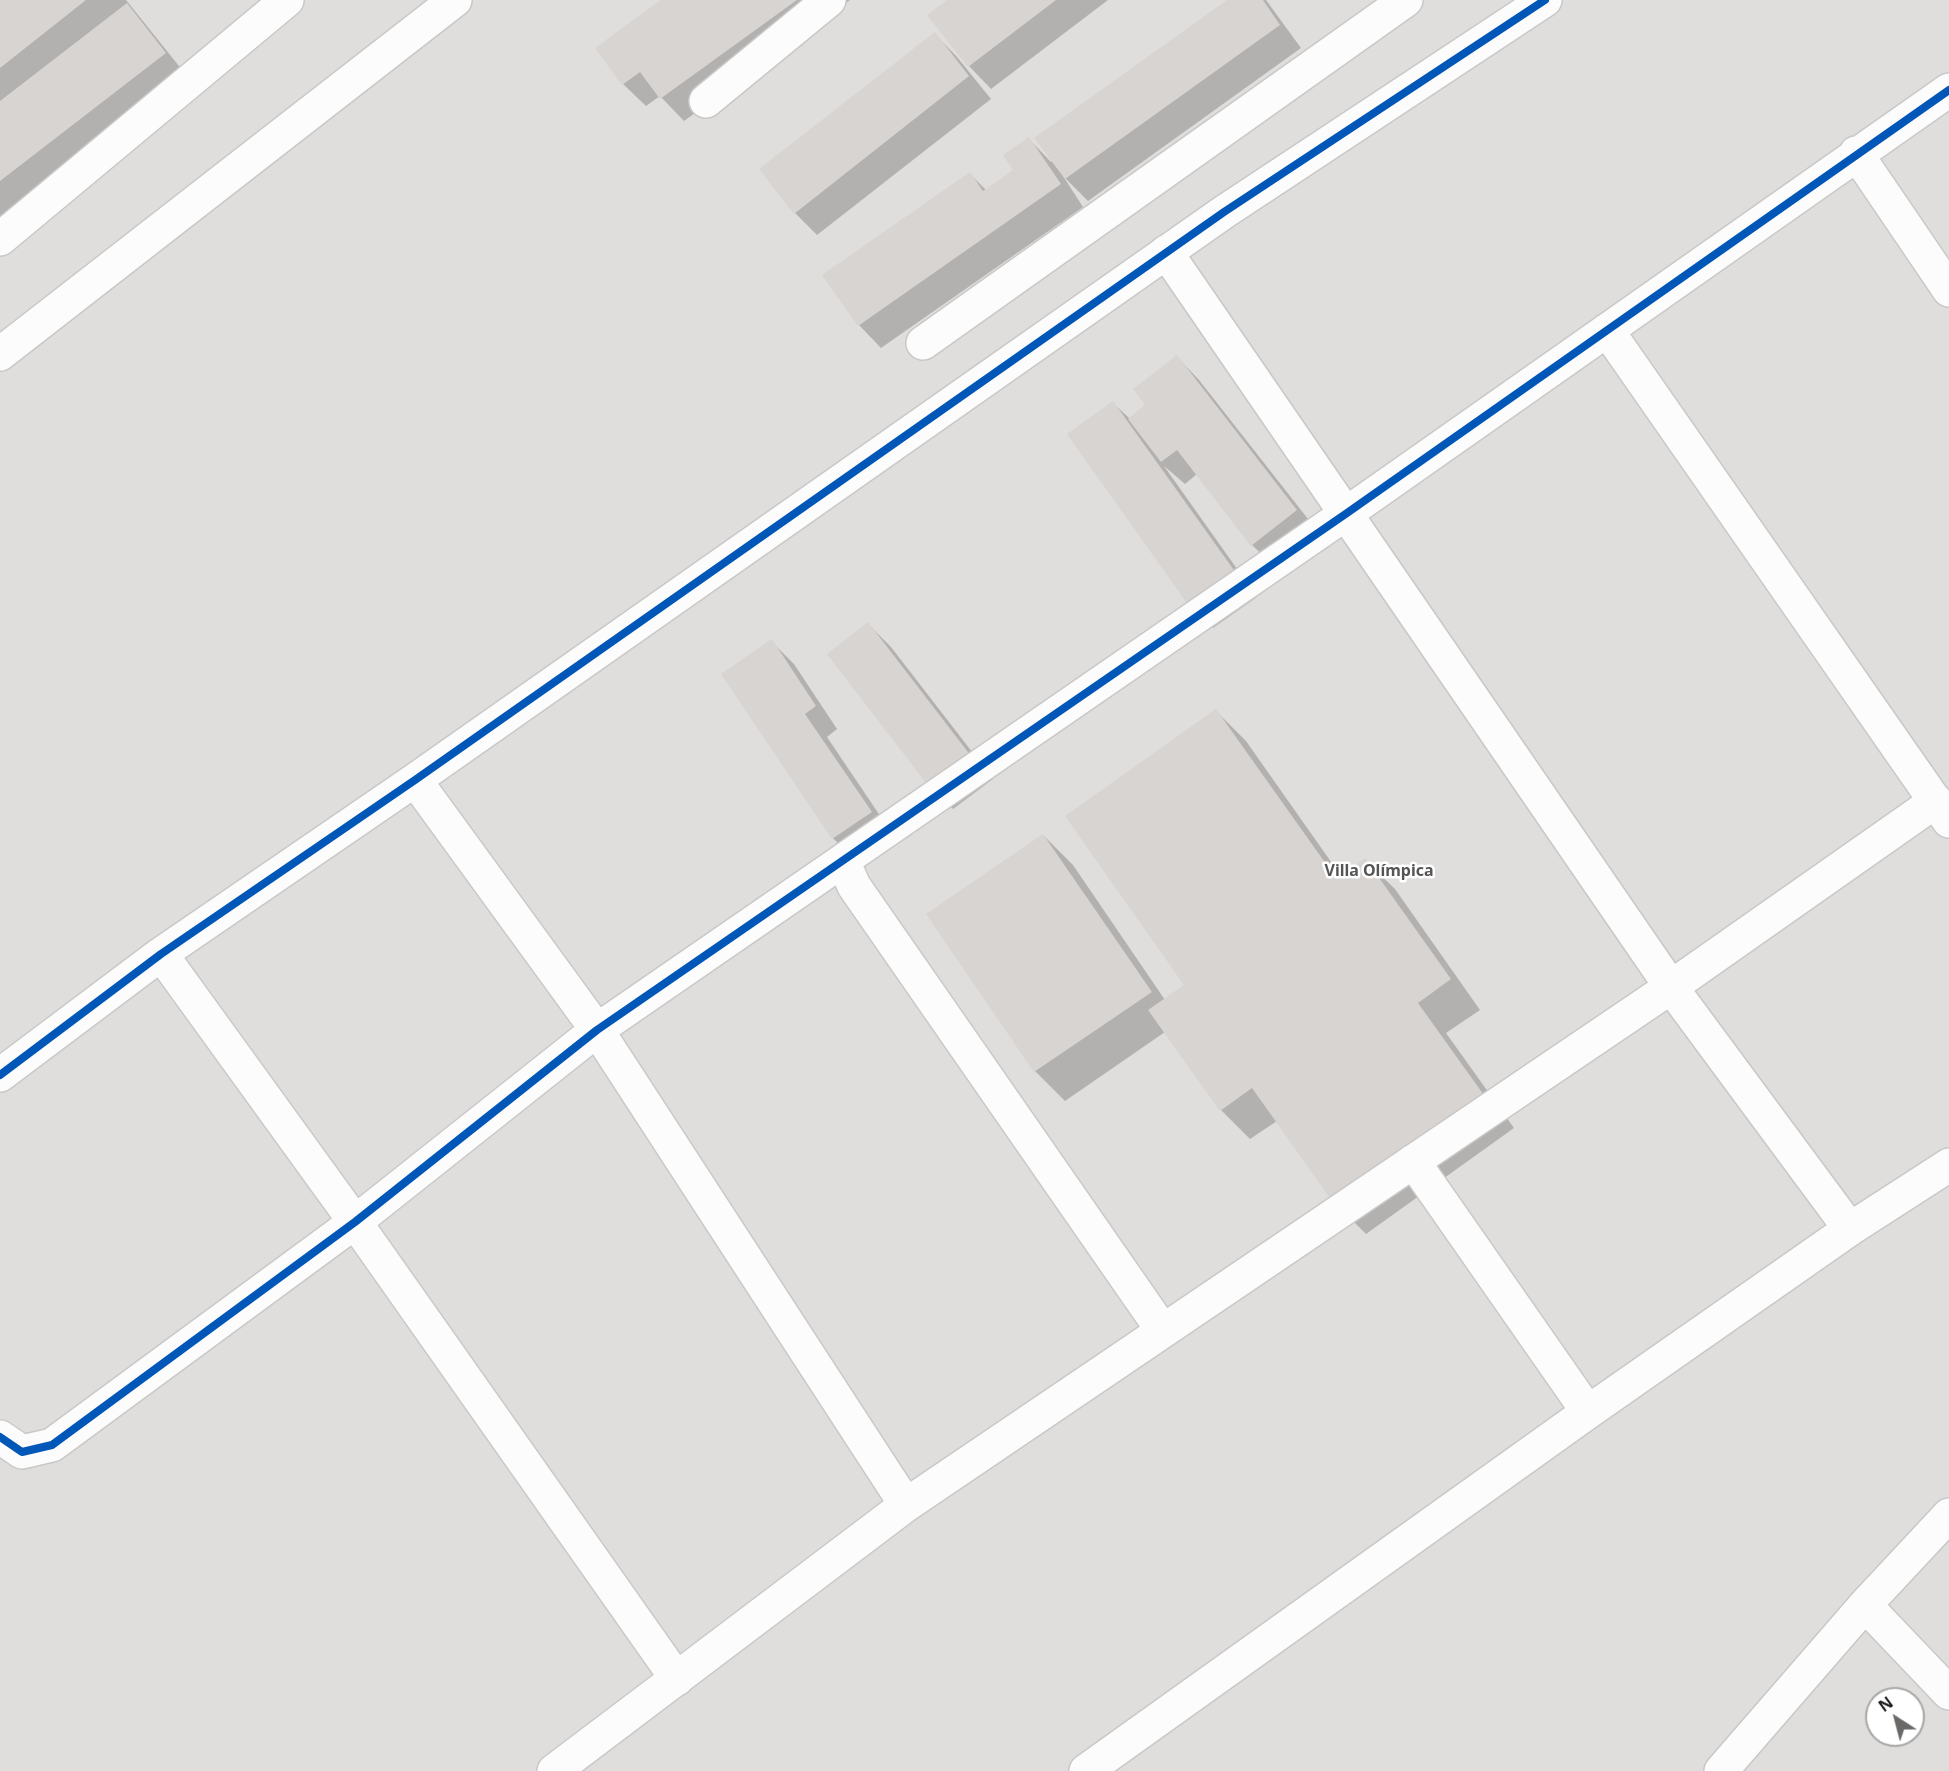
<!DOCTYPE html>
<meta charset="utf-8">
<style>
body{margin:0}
#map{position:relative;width:1949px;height:1771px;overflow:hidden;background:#f0eeeb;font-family:"Noto Sans",sans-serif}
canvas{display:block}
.north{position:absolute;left:1865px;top:1687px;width:60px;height:60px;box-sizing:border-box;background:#fff;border:2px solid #a7a7a7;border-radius:50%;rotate:324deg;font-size:16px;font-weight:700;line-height:24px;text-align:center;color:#222}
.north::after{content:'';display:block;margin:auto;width:21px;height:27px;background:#6a6968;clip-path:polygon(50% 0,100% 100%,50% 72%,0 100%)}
</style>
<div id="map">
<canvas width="1949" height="1771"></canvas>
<div class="north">N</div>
</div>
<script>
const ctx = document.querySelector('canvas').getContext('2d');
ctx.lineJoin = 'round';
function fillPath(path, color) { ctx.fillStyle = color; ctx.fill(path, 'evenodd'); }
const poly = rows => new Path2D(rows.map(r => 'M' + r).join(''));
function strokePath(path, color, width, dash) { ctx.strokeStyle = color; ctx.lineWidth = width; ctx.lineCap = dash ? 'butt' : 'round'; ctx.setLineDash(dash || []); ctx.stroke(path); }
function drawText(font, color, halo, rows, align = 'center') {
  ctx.font = font + ' "Noto Sans",sans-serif'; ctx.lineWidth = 5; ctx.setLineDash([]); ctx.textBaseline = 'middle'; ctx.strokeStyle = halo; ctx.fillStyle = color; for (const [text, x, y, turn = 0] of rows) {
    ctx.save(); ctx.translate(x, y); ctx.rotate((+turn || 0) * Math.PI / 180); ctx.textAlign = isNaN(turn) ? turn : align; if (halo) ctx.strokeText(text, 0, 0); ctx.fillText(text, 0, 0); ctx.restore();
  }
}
fillPath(poly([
 [0,0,1949,0,1949,1771,0,1771],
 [1877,1699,1913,1699,1913,1735,1877,1735]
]), '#dfdedc');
fillPath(poly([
 [0,0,126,0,187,76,0,221],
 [663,0,850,0,684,121,660,96,646,106,623,84],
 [950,0,1108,0,991,89,969,66,929,15],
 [1229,0,1266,0,1301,48,1088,201,1063,176,1083,207,881,348,859,325,824,276,970,174,986,190,1015,170,1029,139,1051,162],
 [935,34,957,57,991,99,817,235,795,213],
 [1177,357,1199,380,1319,533,1275,567,1252,545,1197,474,1185,484,1164,466,1257,597,1213,628,1190,605,1113,403,1130,419,1147,405],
 [868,624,891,647,993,779,953,809,931,787],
 [771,641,794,664,837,729,827,737,893,835,855,861,833,838],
 [1216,711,1246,741,1341,876,1365,860,1395,889,1480,1010,1446,1033,1514,1128,1366,1234,1336,1204,1277,1121,1250,1139,1221,1110,1165,1032,1065,1101,1035,1071,928,914,1043,835,1073,865,1165,1000,1186,985]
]), '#0003');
fillPath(poly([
 [0,0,86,0,0,68],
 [661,0,797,0,660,99,640,72,622,85,595,48],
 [947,0,1056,0,968,67,927,15],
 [1227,0,1263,0,1280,25,1065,179,1034,138],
 [127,3,166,53,0,181,0,101],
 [935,32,969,76,794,214,759,169],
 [1029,137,1061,184,858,326,822,275,970,172,983,191,1013,170,1003,155],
 [1177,355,1297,510,1251,546,1177,450,1161,462,1128,419,1145,405,1133,389],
 [1113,401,1236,573,1189,606,1067,434],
 [868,622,971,756,930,788,827,654],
 [772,639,816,706,805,714,872,812,832,839,721,674],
 [1216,709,1336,878,1365,858,1451,979,1418,1003,1486,1098,1335,1205,1252,1088,1220,1111,1148,1010,1184,985,1065,816],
 [1043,834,1152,992,1034,1072,926,914]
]), '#d7d4d2');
const minor = poly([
 [706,101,829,0],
 [1856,153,1949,290],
 [0,239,287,0],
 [1166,252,1671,987,1850,1229],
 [1607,330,1949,821],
 [923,343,1406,0],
 [0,354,455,0],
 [415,780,597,1030,906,1505],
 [843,861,854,886,1163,1331],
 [161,954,355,1222,677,1679],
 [0,1075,161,954,415,780,1224,212,1545,0],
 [1413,1161,1588,1412],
 [0,1437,22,1452,52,1445,355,1222,597,1030,1347,513,1949,90],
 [1865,1605,1949,1693],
 [554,1771,906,1505,1671,987,1936,801],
 [1086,1771,1588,1412,1850,1229,1949,1165],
 [1721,1771,1865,1605,1949,1515]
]);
strokePath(minor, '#c9c8c7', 36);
strokePath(minor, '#fdfcfc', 33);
strokePath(poly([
 [0,1075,161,954,415,780,1224,212,1545,0],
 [0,1437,22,1452,52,1445,355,1222,597,1030,1347,513,1949,90]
]), '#0057b8', 8);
drawText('bold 16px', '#555', '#fff', [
 ["Villa Olímpica",1379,871]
]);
</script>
